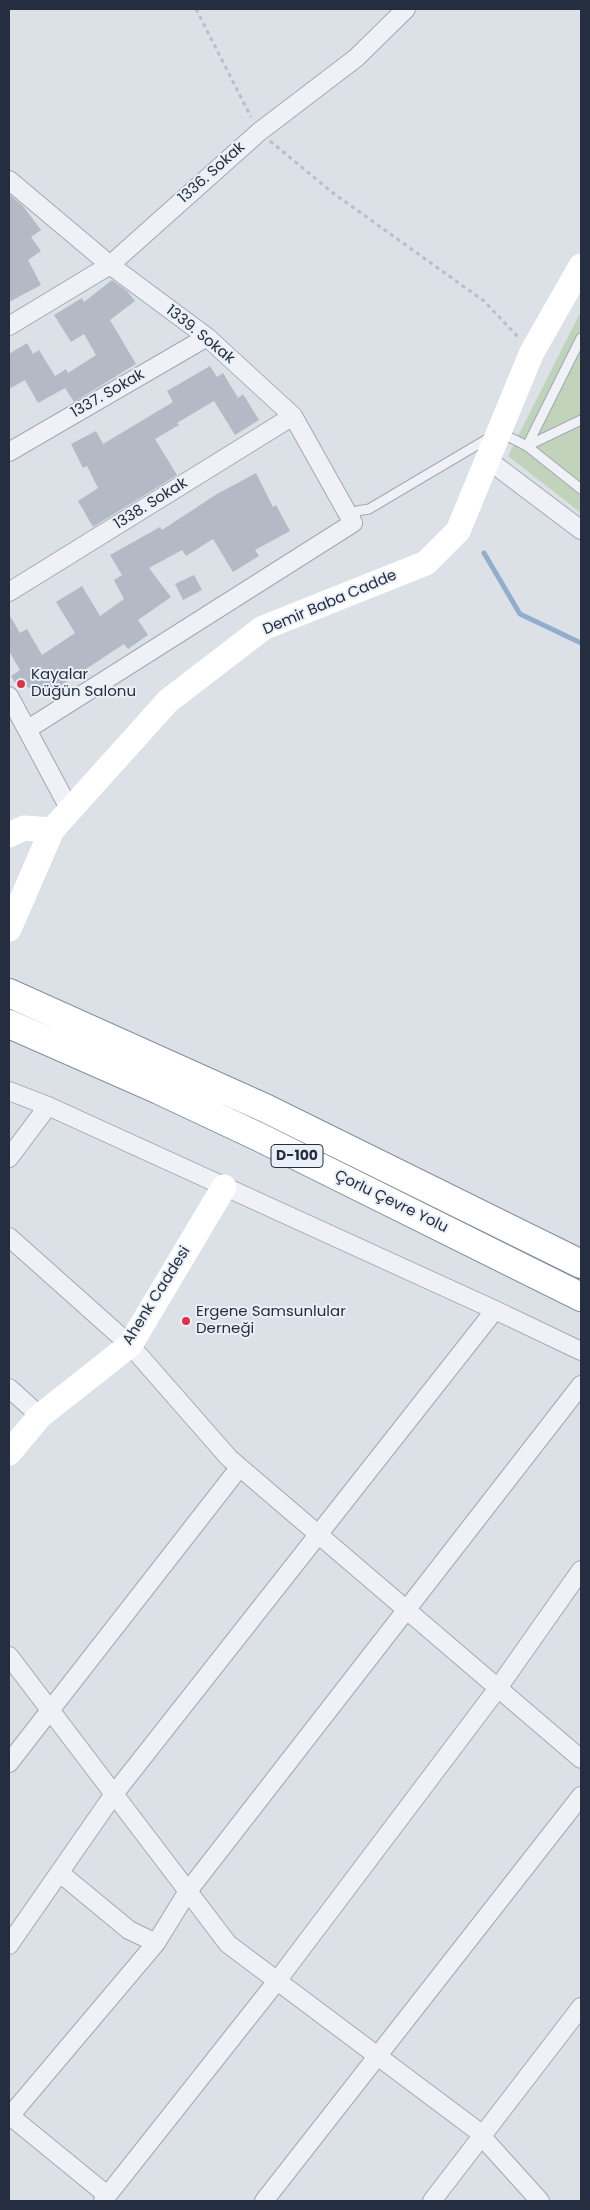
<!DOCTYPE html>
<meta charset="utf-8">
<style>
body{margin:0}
#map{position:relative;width:590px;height:2210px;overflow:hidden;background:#dce1e8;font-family:Poppins,sans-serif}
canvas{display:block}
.frame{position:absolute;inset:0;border:10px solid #242e40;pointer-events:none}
</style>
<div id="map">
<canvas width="590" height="2210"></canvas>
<div class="frame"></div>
</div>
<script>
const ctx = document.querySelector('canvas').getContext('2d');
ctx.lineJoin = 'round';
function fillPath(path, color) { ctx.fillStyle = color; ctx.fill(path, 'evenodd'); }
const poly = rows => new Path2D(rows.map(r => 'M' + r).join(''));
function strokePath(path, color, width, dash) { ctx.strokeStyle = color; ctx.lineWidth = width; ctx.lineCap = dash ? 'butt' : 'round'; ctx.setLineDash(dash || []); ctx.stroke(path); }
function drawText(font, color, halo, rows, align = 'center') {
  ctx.font = font + ' Poppins,sans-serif'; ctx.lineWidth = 4; ctx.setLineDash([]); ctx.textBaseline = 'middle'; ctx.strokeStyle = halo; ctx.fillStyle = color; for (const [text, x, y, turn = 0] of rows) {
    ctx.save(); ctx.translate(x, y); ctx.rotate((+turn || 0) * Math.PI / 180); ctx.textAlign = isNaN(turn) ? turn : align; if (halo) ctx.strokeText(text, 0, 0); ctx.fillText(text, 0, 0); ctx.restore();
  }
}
fillPath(poly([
 [581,311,581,513,508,456]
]), '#c2d3bc');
strokePath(poly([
 [484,553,520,614,581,643]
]), '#93aecc', 5);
fillPath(poly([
 [9,194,23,206,41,230,31,237,41,251,28,260,41,285,9,302],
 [112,280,127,291,135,301,110,320,136,364,74,402,65,388,38,403,25,380,9,389,9,354,27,343,33,354,39,350,55,376,66,369,68,373,96,355,84,334,71,342,54,315,82,298,84,302],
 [210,366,217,377,223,373,238,398,243,394,259,420,235,435,214,401,177,423,179,425,155,439,177,475,93,527,78,501,98,488,87,466,83,468,71,444,96,431,103,444,173,402,167,391],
 [256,473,273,507,276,505,290,531,255,550,259,556,233,572,213,539,186,556,182,550,149,568,171,597,138,620,148,635,128,649,124,644,48,694,15,683,11,676,20,670,9,651,9,614,20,633,27,629,42,655,75,633,56,602,82,586,100,616,124,599,114,580,122,575,110,555,160,527,162,530,217,494],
 [194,575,202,590,183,600,175,584]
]), '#b3bac5');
const lane = poly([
 [527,446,581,338],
 [527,446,581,420],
 [353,521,357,511,369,509,499,432,527,446,581,489]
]);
const street = poly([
 [9,180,110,265,207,337,293,416,353,523,28,729],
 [9,326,110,265,259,132,356,58,406,9],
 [9,452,207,337],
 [487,459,581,530],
 [9,592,293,416],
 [9,696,70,810],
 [9,1091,48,1106,495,1310,581,1351],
 [9,1158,48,1106],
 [9,1237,130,1345,229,1458,581,1759],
 [9,1388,40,1416],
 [9,1656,228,1944,475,2129,540,2201],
 [9,1763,239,1468],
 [60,1873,129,1930,156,1943],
 [9,1945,114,1794,495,1310],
 [9,2115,107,2195],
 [10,2116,156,1943,188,1891,581,1385],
 [103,2201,277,1981,498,1688,581,1570],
 [264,2201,581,1796],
 [432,2201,581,2007]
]);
const highway = poly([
 [9,993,265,1108,581,1264],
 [9,1024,159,1090,259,1137,581,1297]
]);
strokePath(lane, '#a1a8b2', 11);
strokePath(street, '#a1a8b2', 20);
strokePath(highway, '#828ea0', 30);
strokePath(poly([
 [196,9,251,117],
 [270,141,333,193,484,301,518,337]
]), '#babec7', 3, [4, 4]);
strokePath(lane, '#eff1f6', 9);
strokePath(street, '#eff1f6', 18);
strokePath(poly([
 [9,835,24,828,52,830],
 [9,929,52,830,168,701,263,628,426,563,458,531,532,352,581,266],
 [9,1453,40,1416,130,1345,224,1187]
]), '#fff', 25);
strokePath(highway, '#fff', 28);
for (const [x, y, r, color] of [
 [21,684,5,"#dc324a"],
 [186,1321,5,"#dc324a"]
]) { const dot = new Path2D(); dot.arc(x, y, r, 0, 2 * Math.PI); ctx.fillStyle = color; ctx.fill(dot); strokePath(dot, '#ebf0f6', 2); }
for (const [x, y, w] of [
 [297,1156,52]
]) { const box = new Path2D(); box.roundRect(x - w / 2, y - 11.5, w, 23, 4); ctx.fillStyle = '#ebf0f6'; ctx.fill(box); strokePath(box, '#242e40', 1); }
drawText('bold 14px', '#242e40', null, [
 ["D-100",297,1156]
]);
drawText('15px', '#242e40', '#ebf0f6', [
 ["1336. Sokak",212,173,-42],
 ["1339. Sokak",200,335,39],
 ["1337. Sokak",108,394,-30],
 ["1338. Sokak",151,504,-32],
 ["Demir Baba Cadde",330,603,-23],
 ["Çorlu Çevre Yolu",391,1202,26],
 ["Ahenk Caddesi",157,1296,-58]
]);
drawText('15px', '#242e40', '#ebf0f6', [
 ["Kayalar",31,675],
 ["Düğün Salonu",31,692],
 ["Ergene Samsunlular",196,1312],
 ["Derneği",196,1329]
], 'left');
</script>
